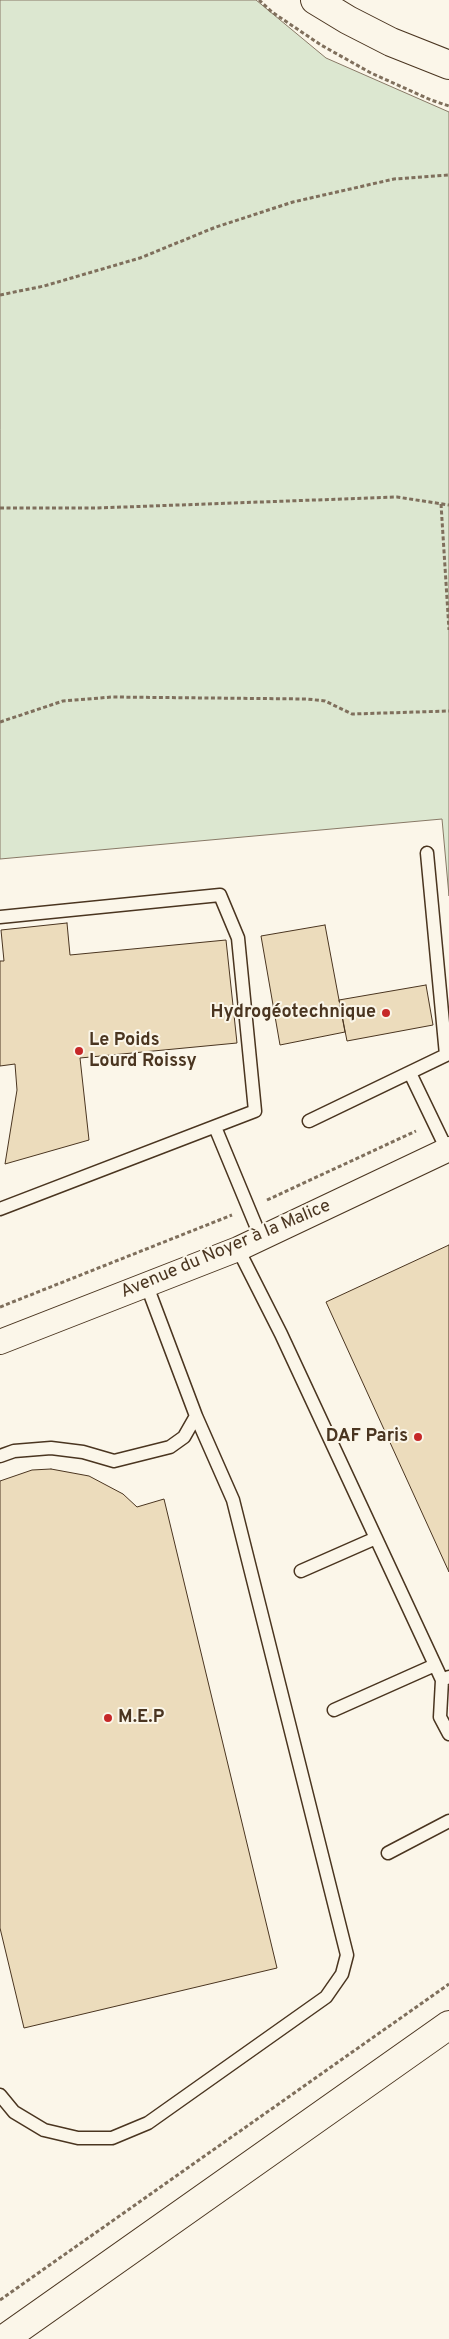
<!DOCTYPE html>
<meta charset="utf-8">
<style>
body{margin:0}
canvas{display:block;background:#fbf6e9}
</style>
<canvas width="449" height="2339"></canvas>
<script>
const ctx = document.querySelector('canvas').getContext('2d');
ctx.lineJoin = 'round';
function fillPath(path, color) { ctx.fillStyle = color; ctx.fill(path, 'evenodd'); }
const poly = rows => new Path2D(rows.map(r => 'M' + r).join(''));
function strokePath(path, color, width, dash) { ctx.strokeStyle = color; ctx.lineWidth = width; ctx.lineCap = dash ? 'butt' : 'round'; ctx.setLineDash(dash || []); ctx.stroke(path); }
function drawText(font, color, halo, rows, align = 'center') {
  ctx.font = font + ' Overpass,sans-serif'; ctx.lineWidth = 4; ctx.setLineDash([]); ctx.textBaseline = 'middle'; ctx.strokeStyle = halo; ctx.fillStyle = color; for (const [text, x, y, turn = 0] of rows) {
    ctx.save(); ctx.translate(x, y); ctx.rotate((+turn || 0) * Math.PI / 180); ctx.textAlign = isNaN(turn) ? turn : align; if (halo) ctx.strokeText(text, 0, 0); ctx.fillText(text, 0, 0); ctx.restore();
  }
}
const green = poly([
 [0,0,256,0,326,58,449,112,449,896,442,819,0,859,0,0]
]);
fillPath(green, '#dce7d0');
strokePath(green, '#887966', 1);
const building = poly([
 [67,923,70,955,226,940,237,1043,80,1058,89,1140,5,1164,17,1090,15,1064,0,1066,0,961,4,961,1,930,67,923],
 [325,925,345,1032,280,1045,261,936,325,925],
 [426,985,433,1025,347,1041,339,1000,426,985],
 [449,1245,449,1572,326,1302,449,1245],
 [51,1469,89,1476,123,1494,137,1507,164,1499,277,1968,24,2028,0,1928,0,1481,32,1470,51,1469]
]);
fillPath(building, '#ecdcbc');
strokePath(building, '#4a3520', 1);
const service = poly([
 [0,917,220,895,238,938,255,1111,0,1209],
 [410,1073,447,1150],
 [309,1121,446,1055,427,853],
 [215,1127,261,1238],
 [238,1249,281,1334,442,1680,449,1677],
 [0,1456,14,1451,51,1448,83,1452,114,1461,170,1447,184,1437,196,1416,147,1286],
 [301,1571,376,1538],
 [442,1680,440,1717,449,1734],
 [334,1710,435,1665],
 [388,1853,449,1821],
 [0,2095,14,2112,44,2130,78,2138,112,2138,148,2123,326,1997,342,1974,347,1955,233,1500,196,1416]
]);
const minor = poly([
 [0,1342,238,1249,449,1149]
]);
const tertiary = poly([
 [315,0,348,20,391,42,449,65],
 [4,2339,449,2025]
]);
strokePath(service, '#4a3520', 15);
strokePath(minor, '#4a3520', 26);
strokePath(tertiary, '#4a3520', 30);
strokePath(poly([
 [259,0,272,12,321,45,371,73,431,100,449,106],
 [0,295,44,286,140,258,216,227,293,202,394,179,449,175],
 [441,504,449,630],
 [0,508,97,508,397,497,449,505],
 [0,722,63,701,112,697,307,699,325,701,352,714,449,711],
 [267,1200,416,1131],
 [0,1307,232,1215],
 [0,2300,449,1984]
]), '#7f6f5c', 3, [4, 2.5]);
strokePath(service, '#fbf6e9', 12);
strokePath(minor, '#fbf6e9', 24);
strokePath(tertiary, '#fbf6e9', 28);
for (const [x, y, r, color] of [
 [386,1013,5,"#c62828"],
 [79,1051,5,"#c62828"],
 [418,1437,5,"#c62828"],
 [108,1718,5,"#c62828"]
]) { const dot = new Path2D(); dot.arc(x, y, r, 0, 2 * Math.PI); ctx.fillStyle = color; ctx.fill(dot); strokePath(dot, '#fbf6e9', 2); }
drawText('bold 18px', '#4a3520', '#fbf6e9', [
 ["Hydrogéotechnique",376,1013],
 ["Le Poids",89,1041,"left"],
 ["Lourd Roissy",89,1062,"left"],
 ["DAF Paris",408,1437],
 ["M.E.P",118,1718,"left"]
], 'right');
drawText('18px', '#4a3520', '#fbf6e9', [
 ["Avenue du Noyer à la Malice",226,1250,-23]
]);
</script>
